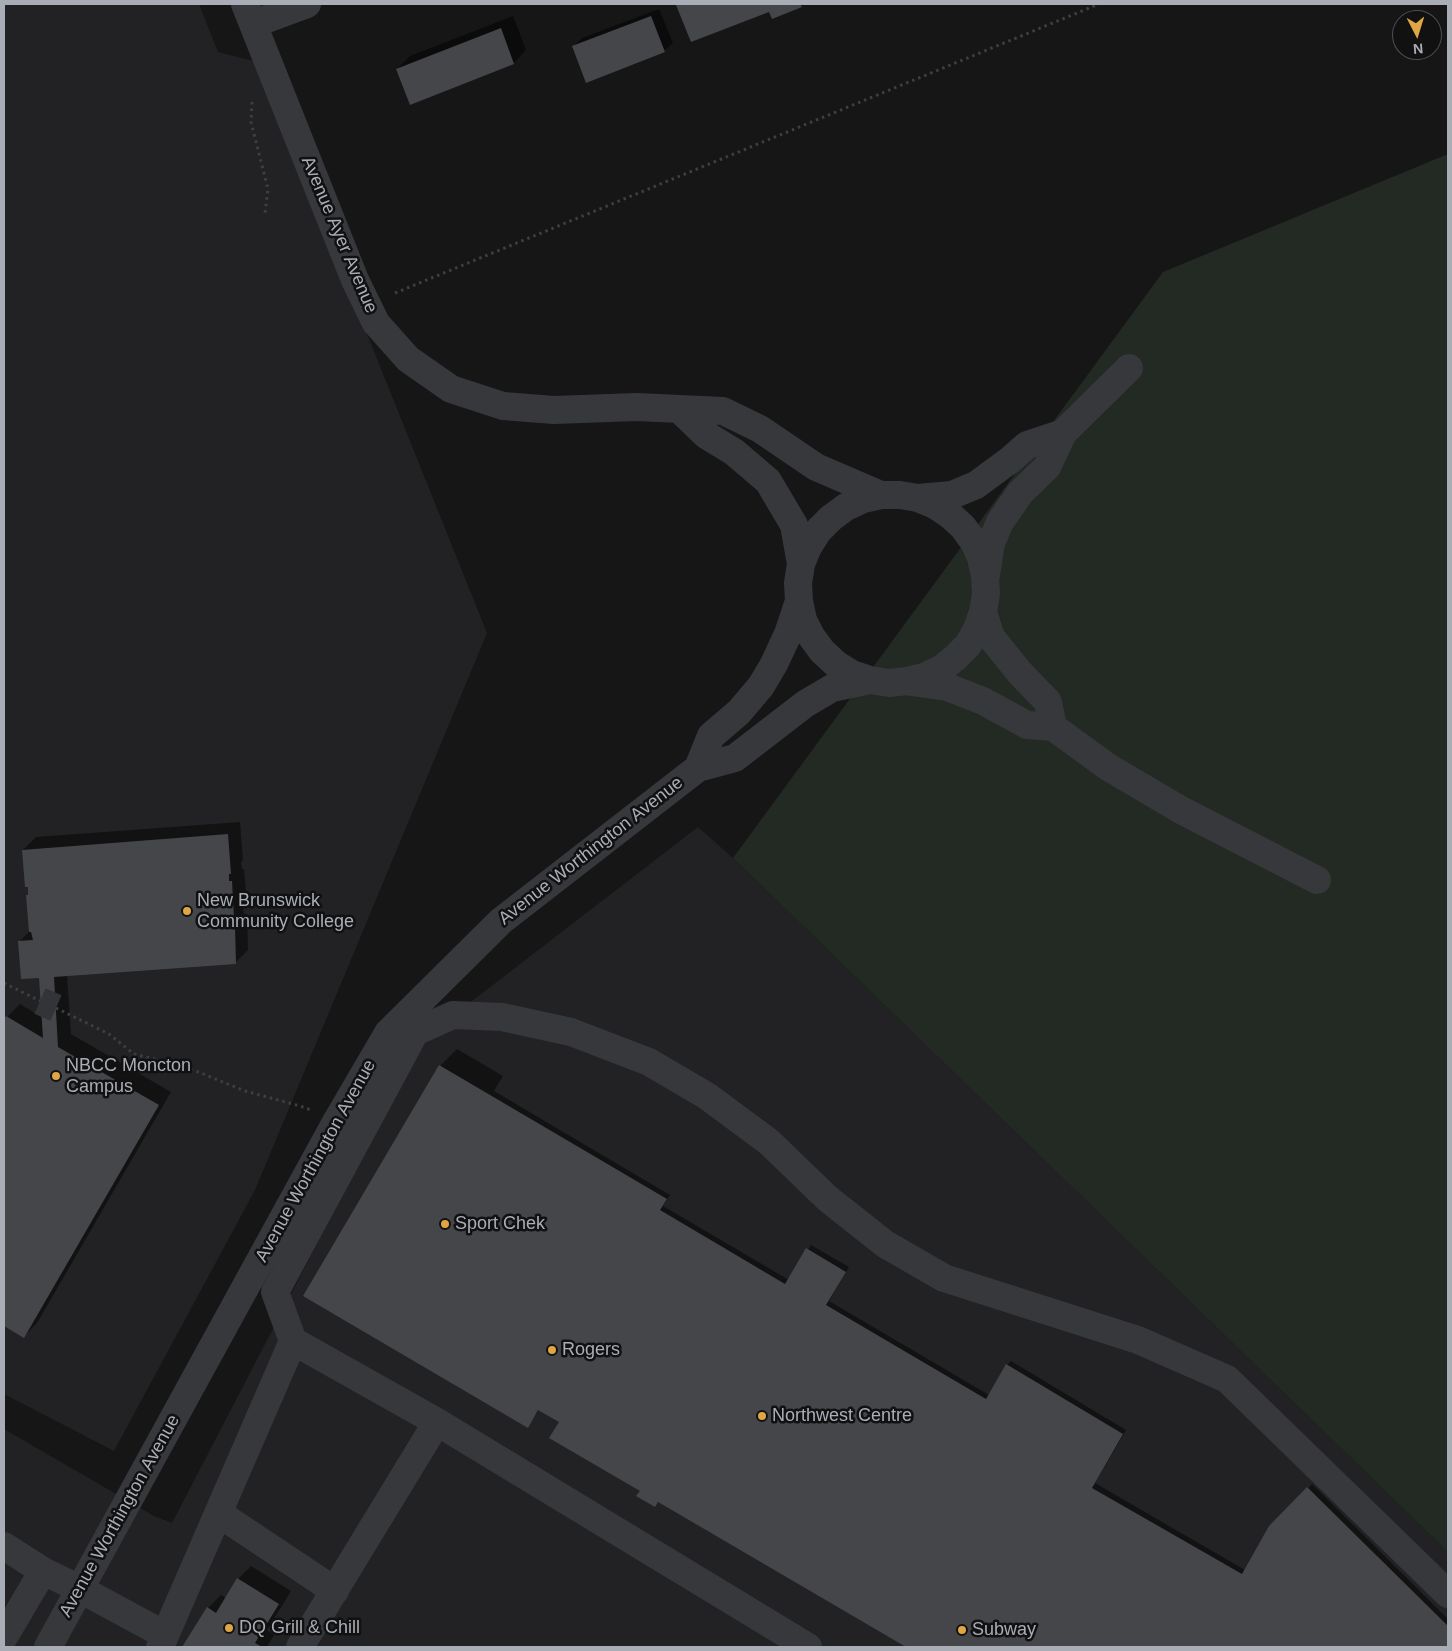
<!DOCTYPE html>
<style>
body{margin:0}
#map{position:relative;width:1452px;height:1651px;overflow:hidden;background:#161617;font-family:Helvetica,sans-serif}
canvas{display:block}
.frame{position:absolute;inset:0;border:5px solid #a9adb6;pointer-events:none}
.north{position:absolute;left:1392px;top:10px;width:50px;height:50px;box-sizing:border-box;background:#111112;border:1px solid #4e4f54;border-radius:50%;rotate:175deg;font-size:14px;font-weight:700;line-height:20px;text-align:center;color:#a9adb6}
.north::after{content:'';display:block;margin:auto;width:18px;height:22px;background:#e1a644;clip-path:polygon(50% 0,100% 100%,50% 72%,0 100%)}
</style>
<div id="map">
<canvas width="1452" height="1651"></canvas>
<div class="frame"></div>
<div class="north">N</div>
</div>
<script>
const ctx = document.querySelector('canvas').getContext('2d');
ctx.lineJoin = 'round';
function fillPath(path, color) { ctx.fillStyle = color; ctx.fill(path, 'evenodd'); }
const poly = rows => new Path2D(rows.map(r => 'M' + r).join(''));
function strokePath(path, color, width, dash) { ctx.strokeStyle = color; ctx.lineWidth = width; ctx.lineCap = dash ? 'butt' : 'round'; ctx.setLineDash(dash || []); ctx.stroke(path); }
function drawText(font, color, halo, rows, align = 'center') {
  ctx.font = font + ' Helvetica,sans-serif'; ctx.lineWidth = 5; ctx.setLineDash([]); ctx.textBaseline = 'middle'; ctx.strokeStyle = halo; ctx.fillStyle = color; for (const [text, x, y, turn = 0] of rows) {
    ctx.save(); ctx.translate(x, y); ctx.rotate((+turn || 0) * Math.PI / 180); ctx.textAlign = isNaN(turn) ? turn : align; if (halo) ctx.strokeText(text, 0, 0); ctx.fillText(text, 0, 0); ctx.restore();
  }
}
fillPath(poly([
 [4,4,199,4,218,52,258,62,487,633,255,1190,114,1451,4,1394],
 [698,827,733,858,1448,1552,1448,1647,4,1647,4,1429,154,1516,172,1523,424,1038]
]), '#222224');
fillPath(poly([
 [1448,154,1448,1552,733,858,1163,272]
]), '#222a23');
fillPath(poly([
 [680,4,803,4,801,6,770,10,678,6],
 [659,9,673,43,664,51,574,46,582,38],
 [513,16,526,50,514,63,410,104,397,69,410,56],
 [240,822,243,860,241,862,242,869,244,869,247,904,243,907,244,914,247,914,248,950,236,962,67,975,71,1034,171,1092,37,1323,24,1336,4,1324,4,1022,7,1017,20,1004,43,1018,40,977,19,942,30,931,27,896,29,894,23,850,36,837],
 [457,1049,503,1076,494,1091,670,1195,663,1206,789,1280,811,1245,849,1267,829,1301,989,1395,1007,1365,1011,1361,1126,1430,1095,1483,1245,1570,1270,1526,1312,1484,1448,1619,1448,1647,909,1647,666,1505,659,1501,655,1506,641,1491,560,1422,539,1409,531,1422,305,1295,440,1066],
 [251,1566,291,1591,267,1630,274,1635,267,1647,184,1647,208,1608,221,1595,226,1598,238,1579]
]), '#0007');
fillPath(poly([
 [681,4,800,4,802,7,772,19,769,12,691,42,676,5],
 [651,16,665,52,586,83,572,46],
 [501,28,514,64,410,105,396,69],
 [228,834,231,874,229,874,229,881,232,881,234,918,231,918,232,926,235,926,236,964,54,977,58,1047,159,1105,24,1338,4,1326,4,1020,6,1016,43,1038,39,978,21,979,18,941,33,940,31,932,29,932,26,895,28,895,28,887,25,887,22,850],
 [439,1065,667,1199,660,1210,785,1284,806,1248,846,1272,826,1305,986,1399,1006,1364,1123,1434,1092,1488,1242,1574,1269,1526,1307,1487,1448,1626,1448,1647,906,1647,665,1506,658,1502,655,1507,636,1496,640,1491,549,1438,559,1422,538,1410,528,1428,303,1296],
 [237,1578,279,1604,255,1643,262,1647,182,1647,207,1607,216,1613]
]), '#45464a');
strokePath(poly([
 [40,1001,56,1008]
]), '#333437', 28, [28, 14]);
strokePath(poly([
 [252,102,251,122,268,189,265,213],
 [395,293,1099,4],
 [4,983,40,1001],
 [56,1008,109,1034,134,1054,186,1067,245,1091,300,1106,311,1110]
]), '#3d3f43', 3, [2.5, 4]);
strokePath(poly([
 [245,4,355,280,376,323,408,359,451,389,503,406,554,410,637,407,723,411,760,429,816,467,881,495],
 [253,24,307,4],
 [680,410,706,435,734,452,768,481,794,525,801,564,798,583,799,601,803,620,811,636,822,651,836,664,852,674,870,680,889,683,907,681,924,677,941,669,955,658,968,645,977,629,983,612,986,594,985,576,981,558,974,542,963,527,950,515,935,505,918,498,900,495,881,495,863,499,846,507,831,518,818,531,808,547,801,564],
 [918,498,952,495,976,485,1010,460,1027,445,1063,433],
 [986,575,991,543,1000,522,1020,493,1047,467,1063,433,1129,368],
 [983,612,991,637,1020,673,1048,702,1053,727],
 [911,682,947,687,983,701,1027,725,1053,727,1108,767,1181,810,1317,880],
 [698,768,711,736,739,712,761,686,774,664,788,634,799,601],
 [293,1341,275,1292,415,1032,453,1015,502,1017,571,1032,649,1062,707,1096,769,1142,827,1198,885,1244,944,1278,1138,1340,1227,1379,1448,1594],
 [218,1513,335,1591],
 [4,1546,43,1571,80,1589,165,1635],
 [4,1637,43,1571],
 [48,1647,336,1122,388,1033,501,921,698,768,735,758,805,704,832,688,870,680],
 [160,1647,293,1341,437,1422],
 [300,1647,437,1422,808,1647]
]), '#37383c', 28);
for (const [x, y, r, color] of [
 [187,911,5,"#e1a644"],
 [56,1076,5,"#e1a644"],
 [445,1224,5,"#e1a644"],
 [552,1350,5,"#e1a644"],
 [762,1416,5,"#e1a644"],
 [229,1628,5,"#e1a644"],
 [962,1630,5,"#e1a644"]
]) { const dot = new Path2D(); dot.arc(x, y, r, 0, 2 * Math.PI); ctx.fillStyle = color; ctx.fill(dot); strokePath(dot, '#111112', 2); }
drawText('18px', '#a9adb6', '#111112', [
 ["Avenue Ayer Avenue",339,235,67],
 ["Avenue Worthington Avenue",591,851,-38],
 ["Avenue Worthington Avenue",316,1161,-61],
 ["Avenue Worthington Avenue",120,1516,-61]
]);
drawText('18px', '#a9adb6', '#111112', [
 ["New Brunswick",197,901],
 ["Community College",197,922],
 ["NBCC Moncton",66,1066],
 ["Campus",66,1087],
 ["Sport Chek",455,1224],
 ["Rogers",562,1350],
 ["Northwest Centre",772,1416],
 ["DQ Grill & Chill",239,1628],
 ["Subway",972,1630]
], 'left');
</script>
